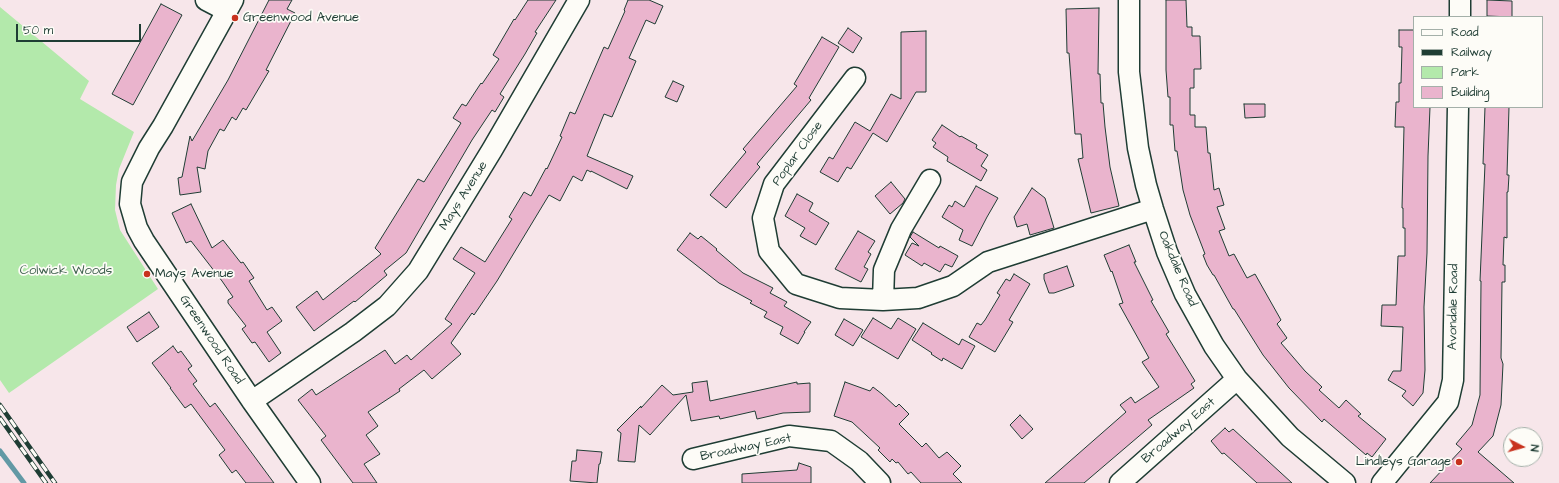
<!DOCTYPE html>
<style>
body{margin:0}
#map{position:relative;width:1559px;height:483px;overflow:hidden;background:#f7e6ea;font-family:"Architects Daughter",sans-serif}
canvas{display:block}
.legend{position:absolute;left:1413px;top:16px;width:130px;height:92px;box-sizing:border-box;background:#fdfcf7;border:1px solid #a4b0a9;margin:0;padding:5px 7px;list-style:none;font-size:12px;color:#1f3d34}
.legend li{display:flex;align-items:center;gap:8px;height:20px}
.legend b{width:20px;border:1px solid #a4b0a9}
.north{position:absolute;left:1503px;top:427px;width:40px;height:40px;box-sizing:border-box;background:#fdfcf7;border:1px solid #a4b0a9;border-radius:50%;rotate:96deg;font-size:11px;font-weight:700;line-height:16px;text-align:center;color:#1f3d34}
.north::after{content:'';display:block;margin:auto;width:14px;height:18px;background:#c8321e;clip-path:polygon(50% 0,100% 100%,50% 72%,0 100%)}
.scale{position:absolute;left:16px;top:24px;width:125px;height:18px;box-sizing:border-box;border:2px solid #1f3d34;border-top:0;padding-left:5px;font-size:12px;line-height:14px;white-space:nowrap;color:#1f3d34;-webkit-text-stroke:3px #fdfcf7;paint-order:stroke}
</style>
<div id="map">
<canvas width="1559" height="483"></canvas>
<ul class="legend">
<li><b style="height:5px;background:#fdfcf7"></b>Road</li>
<li><b style="height:5px;background:#1f3d34"></b>Railway</li>
<li><b style="height:11px;background:#b3e9ab"></b>Park</li>
<li><b style="height:11px;background:#eab4cd"></b>Building</li>
</ul>
<div class="north">N</div>
<div class="scale">50 m</div>
</div>
<script>
const ctx = document.querySelector('canvas').getContext('2d');
ctx.lineJoin = 'round';
function fillPath(path, color) { ctx.fillStyle = color; ctx.fill(path, 'evenodd'); }
const poly = rows => new Path2D(rows.map(r => 'M' + r).join(''));
function strokePath(path, color, width, dash) { ctx.strokeStyle = color; ctx.lineWidth = width; ctx.lineCap = dash ? 'butt' : 'round'; ctx.setLineDash(dash || []); ctx.stroke(path); }
function drawText(font, color, halo, rows, align = 'center') {
  ctx.font = font + ' "Architects Daughter",sans-serif'; ctx.lineWidth = 3.5; ctx.setLineDash([]); ctx.textBaseline = 'middle'; ctx.strokeStyle = halo; ctx.fillStyle = color; for (const [text, x, y, turn = 0] of rows) {
    ctx.save(); ctx.translate(x, y); ctx.rotate((+turn || 0) * Math.PI / 180); ctx.textAlign = isNaN(turn) ? turn : align; if (halo) ctx.strokeText(text, 0, 0); ctx.fillText(text, 0, 0); ctx.restore();
  }
}
fillPath(poly([
 [0,7,89,81,80,99,134,132,119,169,116,185,115,210,120,230,158,289,9,393,0,380]
]), '#b3e9ab');
strokePath(poly([
 [0,451,24,483]
]), '#6299a5', 5);
const building = poly([
 [269,0,292,0,287,9,295,13,266,70,269,71,246,110,243,108,236,120,232,117,224,131,220,129,208,151,205,169,197,167,201,192,180,195,178,178,182,177,190,136,192,141,228,80,269,0],
 [528,0,556,0,535,32,537,33,525,54,500,94,504,97,495,112,492,110,472,140,406,253,384,271,387,275,368,291,355,302,354,301,314,331,296,307,317,291,323,300,381,254,375,248,418,179,424,182,448,144,461,123,453,118,462,104,466,106,481,83,482,84,499,59,493,55,514,19,515,20,528,0],
 [628,0,649,0,663,6,655,24,646,20,629,58,636,61,612,117,604,114,587,156,633,176,627,189,591,171,591,172,587,170,582,181,573,176,560,201,549,195,497,281,474,315,472,313,451,343,461,354,432,379,424,370,399,389,400,391,368,412,378,426,366,435,380,454,364,464,377,483,353,483,321,440,326,436,298,400,312,389,316,395,385,350,395,364,407,355,411,360,452,324,445,319,475,273,453,259,461,247,485,262,512,219,509,217,524,192,531,196,546,168,547,169,562,137,560,136,570,112,575,114,604,47,608,49,625,11,624,10,628,0],
 [1166,0,1186,0,1187,27,1192,27,1192,36,1200,36,1201,69,1194,69,1194,88,1190,88,1190,115,1195,115,1195,127,1206,127,1208,153,1210,153,1214,190,1219,188,1224,205,1217,207,1225,229,1219,231,1229,256,1234,254,1247,278,1255,274,1281,320,1277,324,1287,338,1281,343,1305,371,1322,387,1319,390,1339,408,1346,400,1361,414,1358,416,1386,439,1372,457,1367,453,1366,455,1324,419,1322,422,1289,388,1263,355,1234,309,1233,309,1214,275,1213,275,1207,265,1203,255,1205,254,1190,215,1183,190,1177,151,1175,151,1173,125,1170,125,1170,97,1168,97,1166,70,1166,0],
 [1487,0,1512,1,1512,17,1487,16,1487,0],
 [161,4,182,15,133,105,112,94,161,4],
 [1099,8,1098,74,1100,74,1101,103,1103,103,1105,127,1110,167,1119,206,1091,213,1078,159,1083,158,1081,134,1075,134,1069,53,1067,53,1066,9,1099,8],
 [848,28,862,38,853,53,838,43,848,28],
 [1399,30,1414,30,1414,107,1430,107,1428,156,1427,253,1424,307,1425,370,1423,393,1413,406,1402,396,1406,391,1388,380,1393,371,1401,371,1403,327,1381,326,1382,305,1396,305,1398,256,1405,256,1405,228,1403,228,1403,208,1402,208,1404,127,1395,127,1396,102,1399,102,1399,83,1401,83,1402,47,1399,47,1399,30],
 [926,31,926,92,916,92,887,142,873,133,851,169,847,167,838,182,820,172,829,157,833,159,855,122,870,131,891,94,901,99,901,32,926,31],
 [822,37,839,47,809,98,811,100,757,164,760,167,726,208,710,195,746,152,743,149,797,86,794,84,822,37],
 [673,81,684,86,677,102,665,97,673,81],
 [1244,104,1265,104,1265,117,1245,118,1244,104],
 [1485,107,1509,107,1507,175,1509,175,1508,192,1507,192,1507,238,1504,237,1503,265,1505,265,1505,282,1502,282,1501,358,1503,364,1501,405,1493,436,1478,452,1514,483,1430,483,1462,449,1456,444,1472,425,1480,395,1481,281,1480,281,1485,164,1483,164,1485,107],
 [942,125,960,137,961,136,977,145,976,148,988,155,981,166,987,170,981,181,947,161,948,157,933,147,936,143,932,140,942,125],
 [891,182,905,199,903,203,890,214,875,196,891,182],
 [976,186,998,198,987,217,972,246,959,240,963,230,942,217,949,205,952,207,955,201,964,207,976,186],
 [1032,188,1045,198,1054,228,1030,235,1027,224,1017,227,1014,217,1032,188],
 [797,194,813,203,809,211,829,223,816,245,800,236,805,228,785,216,797,194],
 [191,204,212,248,223,240,241,263,243,262,254,278,249,281,267,310,272,307,282,321,267,332,281,353,269,362,255,342,252,343,242,329,246,326,228,303,228,300,233,297,222,281,191,241,186,243,172,213,191,204],
 [858,231,875,241,868,252,871,254,864,267,868,269,861,282,835,269,858,231],
 [913,232,939,248,940,246,958,256,952,267,945,264,940,272,924,263,922,266,905,255,912,243,919,246,910,237,913,232],
 [690,233,698,239,701,236,717,249,716,250,743,273,773,288,770,293,787,302,784,306,811,322,804,332,805,332,798,344,780,334,783,327,764,317,767,312,750,303,752,301,719,283,677,250,690,233],
 [1129,245,1136,262,1134,262,1153,300,1151,301,1169,332,1166,334,1195,381,1191,384,1194,388,1148,420,1152,425,1084,483,1045,483,1126,412,1120,405,1131,397,1135,403,1159,387,1142,362,1149,358,1119,304,1123,303,1112,271,1111,272,1104,255,1129,245],
 [1067,266,1074,286,1054,293,1049,293,1044,279,1044,274,1067,266],
 [1014,274,1030,284,1009,320,1013,322,995,352,969,337,977,323,981,325,985,320,1000,295,997,293,1006,279,1010,281,1014,274],
 [149,312,159,327,137,342,127,327,149,312],
 [873,318,891,329,898,318,916,329,898,359,861,337,873,318],
 [844,319,863,330,853,346,835,335,844,319],
 [923,323,959,345,962,339,975,346,962,369,943,358,942,361,931,354,932,353,912,340,923,323],
 [173,346,178,353,181,351,192,366,188,369,197,381,193,384,210,407,215,403,274,483,246,483,236,470,232,473,219,455,225,450,191,404,185,408,170,388,171,388,152,363,173,346],
 [707,381,710,401,797,382,797,384,810,383,810,412,783,413,757,419,755,411,720,419,719,416,691,421,686,395,650,435,639,425,635,462,618,461,621,433,617,430,641,406,641,408,662,385,673,395,693,392,692,383,707,381],
 [845,382,870,391,873,387,882,394,896,407,899,404,909,414,899,424,922,447,926,443,939,458,947,452,961,466,953,474,962,483,921,483,911,472,908,474,898,462,896,463,892,459,890,462,878,450,880,448,852,422,834,416,845,382],
 [1020,415,1033,429,1022,439,1010,425,1020,415],
 [1225,428,1229,432,1233,429,1292,483,1257,483,1224,453,1222,454,1211,441,1225,428],
 [577,450,602,452,600,464,599,464,597,483,570,481,572,461,576,461,577,450],
 [799,463,811,467,811,483,742,483,742,474,797,470,799,463]
]);
fillPath(building, '#eab4cd');
strokePath(building, '#1f3d34', 1);
const minor = poly([
 [206,0,227,11],
 [233,0,163,126,149,148,132,182,130,204,137,228,144,241,252,401,310,483],
 [1129,0,1129,72,1138,148,1146,185,1153,209,1167,252,1185,294,1214,346,1237,379,1290,437,1345,483],
 [1460,17,1460,0],
 [855,78,774,184,763,218,769,251,796,284,840,298,883,300,918,298,953,286,988,262,1153,209],
 [883,300,884,270,901,229,930,180],
 [252,401,353,332,387,306,418,271,492,150,579,0],
 [693,459,789,436,831,441,859,461,880,483],
 [1120,483,1237,379],
 [1382,483,1448,402,1453,380,1458,107]
]);
strokePath(minor, '#1f3d34', 23);
strokePath(minor, '#fdfcf7', 20);
const rail = poly([
 [0,405,55,483],
 [0,418,46,483]
]);
strokePath(rail, '#1f3d34', 4.5);
strokePath(rail, '#fdfcf7', 3, [9]);
for (const [x, y, r, color] of [
 [235,18,4,"#c8321e"],
 [147,274,4,"#c8321e"],
 [1459,462,4,"#c8321e"]
]) { const dot = new Path2D(); dot.arc(x, y, r, 0, 2 * Math.PI); ctx.fillStyle = color; ctx.fill(dot); strokePath(dot, '#fdfcf7', 1.5); }
drawText('13px', '#1f3d34', '#fdfcf7', [
 ["Greenwood Avenue",243,18],
 ["Mays Avenue",155,274],
 ["Lindleys Garage",1451,462,"right"]
], 'left');
drawText('13px', '#1f3d34', '#fdfcf7', [
 ["Poplar Close",798,154,-54],
 ["Mays Avenue",464,196,-58],
 ["Oakdale Road",1177,269,67],
 ["Avondale Road",1454,307,-89],
 ["Greenwood Road",211,340,56],
 ["Broadway East",1179,431,-41],
 ["Broadway East",746,448,-12]
]);
drawText('13px', '#3d5f4c', '#fdfcf7', [
 ["Colwick Woods",66,271]
]);
</script>
